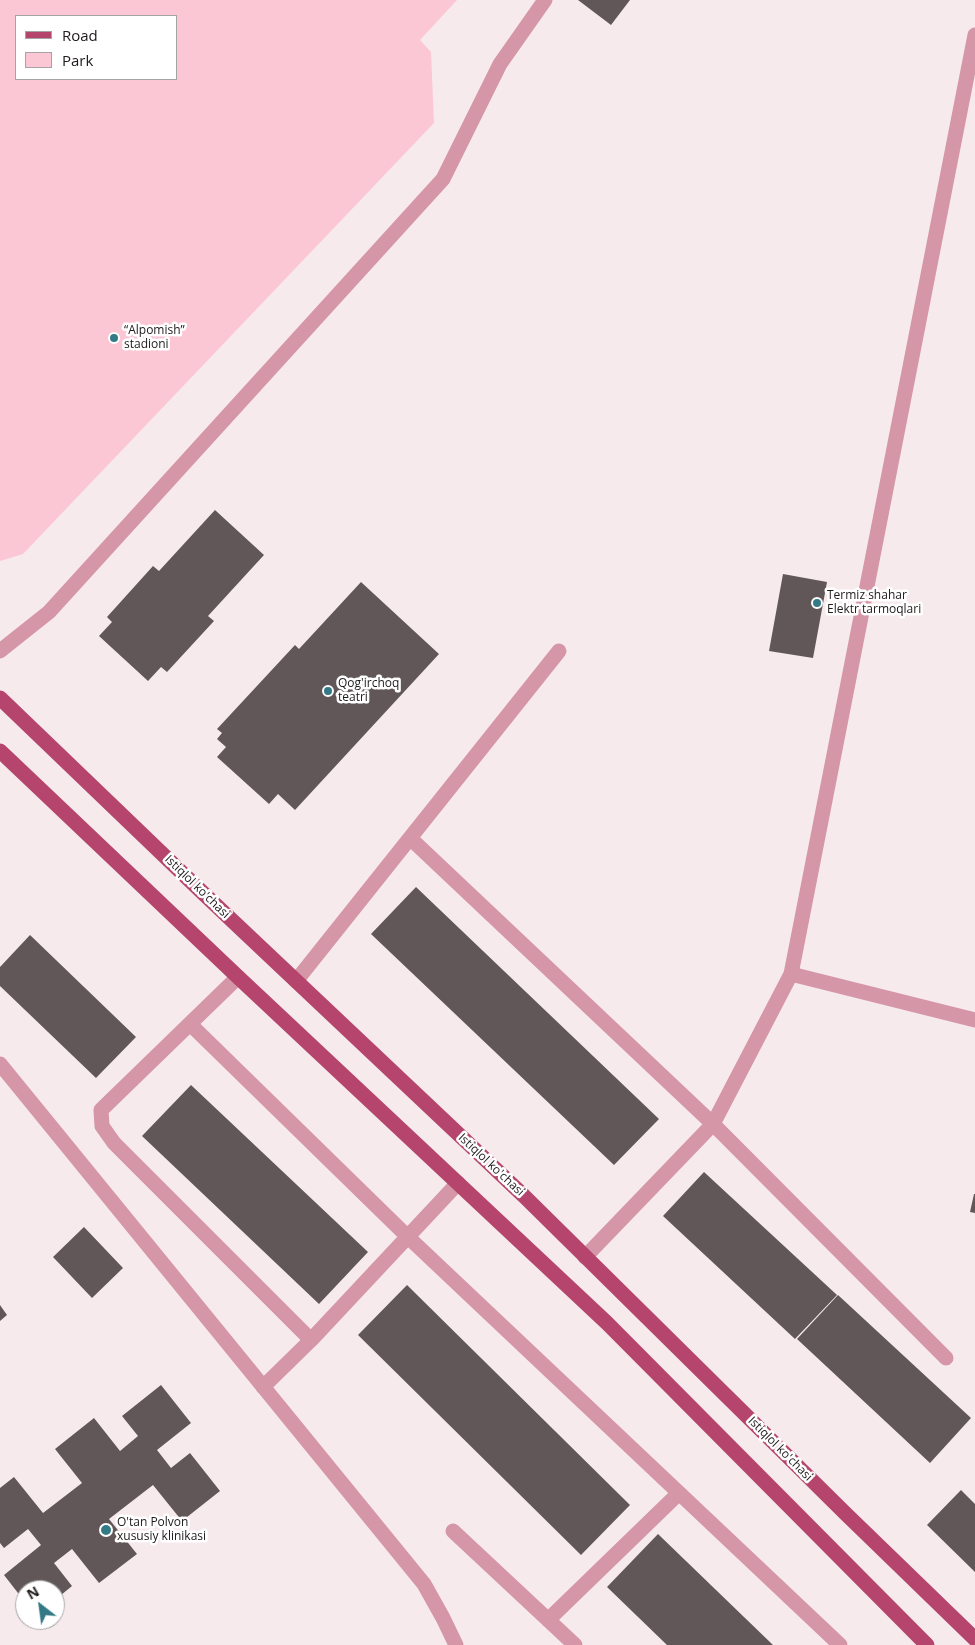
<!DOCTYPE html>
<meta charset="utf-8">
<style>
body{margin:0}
#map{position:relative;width:975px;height:1645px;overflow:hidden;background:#f7eaed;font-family:"Open Sans",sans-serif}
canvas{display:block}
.legend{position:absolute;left:15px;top:15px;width:162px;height:65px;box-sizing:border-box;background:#fff;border:1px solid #a5a3a4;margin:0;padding:6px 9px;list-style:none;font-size:15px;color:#1e1a1b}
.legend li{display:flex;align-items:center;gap:10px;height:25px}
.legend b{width:25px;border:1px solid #a5a3a4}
.north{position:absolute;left:15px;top:1580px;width:50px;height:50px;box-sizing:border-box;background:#fff;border:1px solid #a5a3a4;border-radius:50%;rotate:330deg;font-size:14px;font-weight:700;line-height:20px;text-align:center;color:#1e1a1b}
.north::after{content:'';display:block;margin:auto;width:18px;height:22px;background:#337a86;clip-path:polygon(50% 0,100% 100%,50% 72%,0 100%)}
</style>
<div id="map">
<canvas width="975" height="1645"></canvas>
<ul class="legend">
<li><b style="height:6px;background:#b5456d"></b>Road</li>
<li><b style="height:14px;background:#fcc7d5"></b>Park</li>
</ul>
<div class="north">N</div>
</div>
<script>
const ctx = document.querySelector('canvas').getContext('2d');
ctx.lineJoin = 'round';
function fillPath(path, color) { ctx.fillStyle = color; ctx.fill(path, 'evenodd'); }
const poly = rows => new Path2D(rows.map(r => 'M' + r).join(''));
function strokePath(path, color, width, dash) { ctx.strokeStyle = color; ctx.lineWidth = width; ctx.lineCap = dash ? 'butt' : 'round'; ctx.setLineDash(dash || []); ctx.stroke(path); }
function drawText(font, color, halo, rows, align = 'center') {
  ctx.font = font + ' "Open Sans",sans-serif'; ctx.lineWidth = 5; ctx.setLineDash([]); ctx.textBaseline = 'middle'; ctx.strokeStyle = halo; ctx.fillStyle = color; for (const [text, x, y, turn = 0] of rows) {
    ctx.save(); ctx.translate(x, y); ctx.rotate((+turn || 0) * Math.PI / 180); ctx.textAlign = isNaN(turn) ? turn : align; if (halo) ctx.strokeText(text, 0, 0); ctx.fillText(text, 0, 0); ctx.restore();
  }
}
fillPath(poly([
 [0,0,457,0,420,40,431,52,434,123,23,554,0,561],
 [16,16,176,16,176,79,16,79]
]), '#fcc7d5');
fillPath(poly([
 [578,0,630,0,611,25],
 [215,510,264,555,208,616,214,621,167,672,161,667,148,681,99,636,112,622,107,617,153,566,159,571],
 [783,574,827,582,813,658,769,651],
 [361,582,439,654,295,810,278,794,269,804,217,757,226,747,217,739,222,733,217,729,295,645,299,649],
 [416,887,659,1119,614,1165,371,934],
 [30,935,136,1037,96,1078,0,986,0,967],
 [191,1085,368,1252,319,1304,142,1136],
 [704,1172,837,1295,795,1339,663,1216],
 [974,1194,975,1194,975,1213,970,1212],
 [84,1227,123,1268,92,1298,53,1257],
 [407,1285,630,1505,581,1555,358,1335],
 [838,1295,971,1418,930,1463,797,1339],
 [0,1305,7,1315,0,1321],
 [161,1385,191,1423,157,1450,171,1468,190,1453,220,1491,182,1521,153,1485,109,1519,137,1554,99,1583,72,1549,54,1563,72,1586,55,1600,55,1590,25,1590,25,1602,4,1575,41,1545,28,1529,4,1548,0,1543,0,1488,14,1477,43,1513,82,1483,55,1449,94,1418,120,1451,138,1436,122,1416],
 [961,1490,975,1504,975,1572,927,1525],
 [658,1534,773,1645,667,1645,607,1587]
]), '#615759');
strokePath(poly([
 [0,651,49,612,443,179,500,64,545,0],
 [410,838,713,1124,946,1358],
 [791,974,975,1020],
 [238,977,101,1110,102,1126,114,1143,311,1340],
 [296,981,559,651],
 [190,1024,408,1237,840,1645],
 [0,1064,424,1584,443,1618,456,1645],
 [585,1257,713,1124,791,974,975,35],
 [263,1387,311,1340,458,1183],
 [453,1531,575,1645],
 [548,1620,679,1493]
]), '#d596a7', 15);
strokePath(poly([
 [0,698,203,893,524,1196,846,1514,975,1639],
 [0,751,238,977,607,1323,927,1645]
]), '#b5456d', 15);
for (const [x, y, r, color] of [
 [114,338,5,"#337a86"],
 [817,603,5,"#337a86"],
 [328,691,5,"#337a86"],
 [106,1530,6,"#337a86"]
]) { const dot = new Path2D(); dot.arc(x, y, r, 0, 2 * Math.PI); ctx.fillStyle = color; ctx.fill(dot); strokePath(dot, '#fff', 2); }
drawText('12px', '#1e1a1b', '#fff', [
 ["“Alpomish”",124,331],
 ["stadioni",124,345],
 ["Termiz shahar",827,596],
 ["Elektr tarmoqlari",827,610],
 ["Qog'irchoq",338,684],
 ["teatri",338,698],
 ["O'tan Polvon",117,1523],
 ["xususiy klinikasi",117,1537]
], 'left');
drawText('12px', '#1e1a1b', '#fff', [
 ["Istiqlol ko'chasi",197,887,44],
 ["Istiqlol ko'chasi",491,1165,43],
 ["Istiqlol ko'chasi",780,1449,45]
]);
</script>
